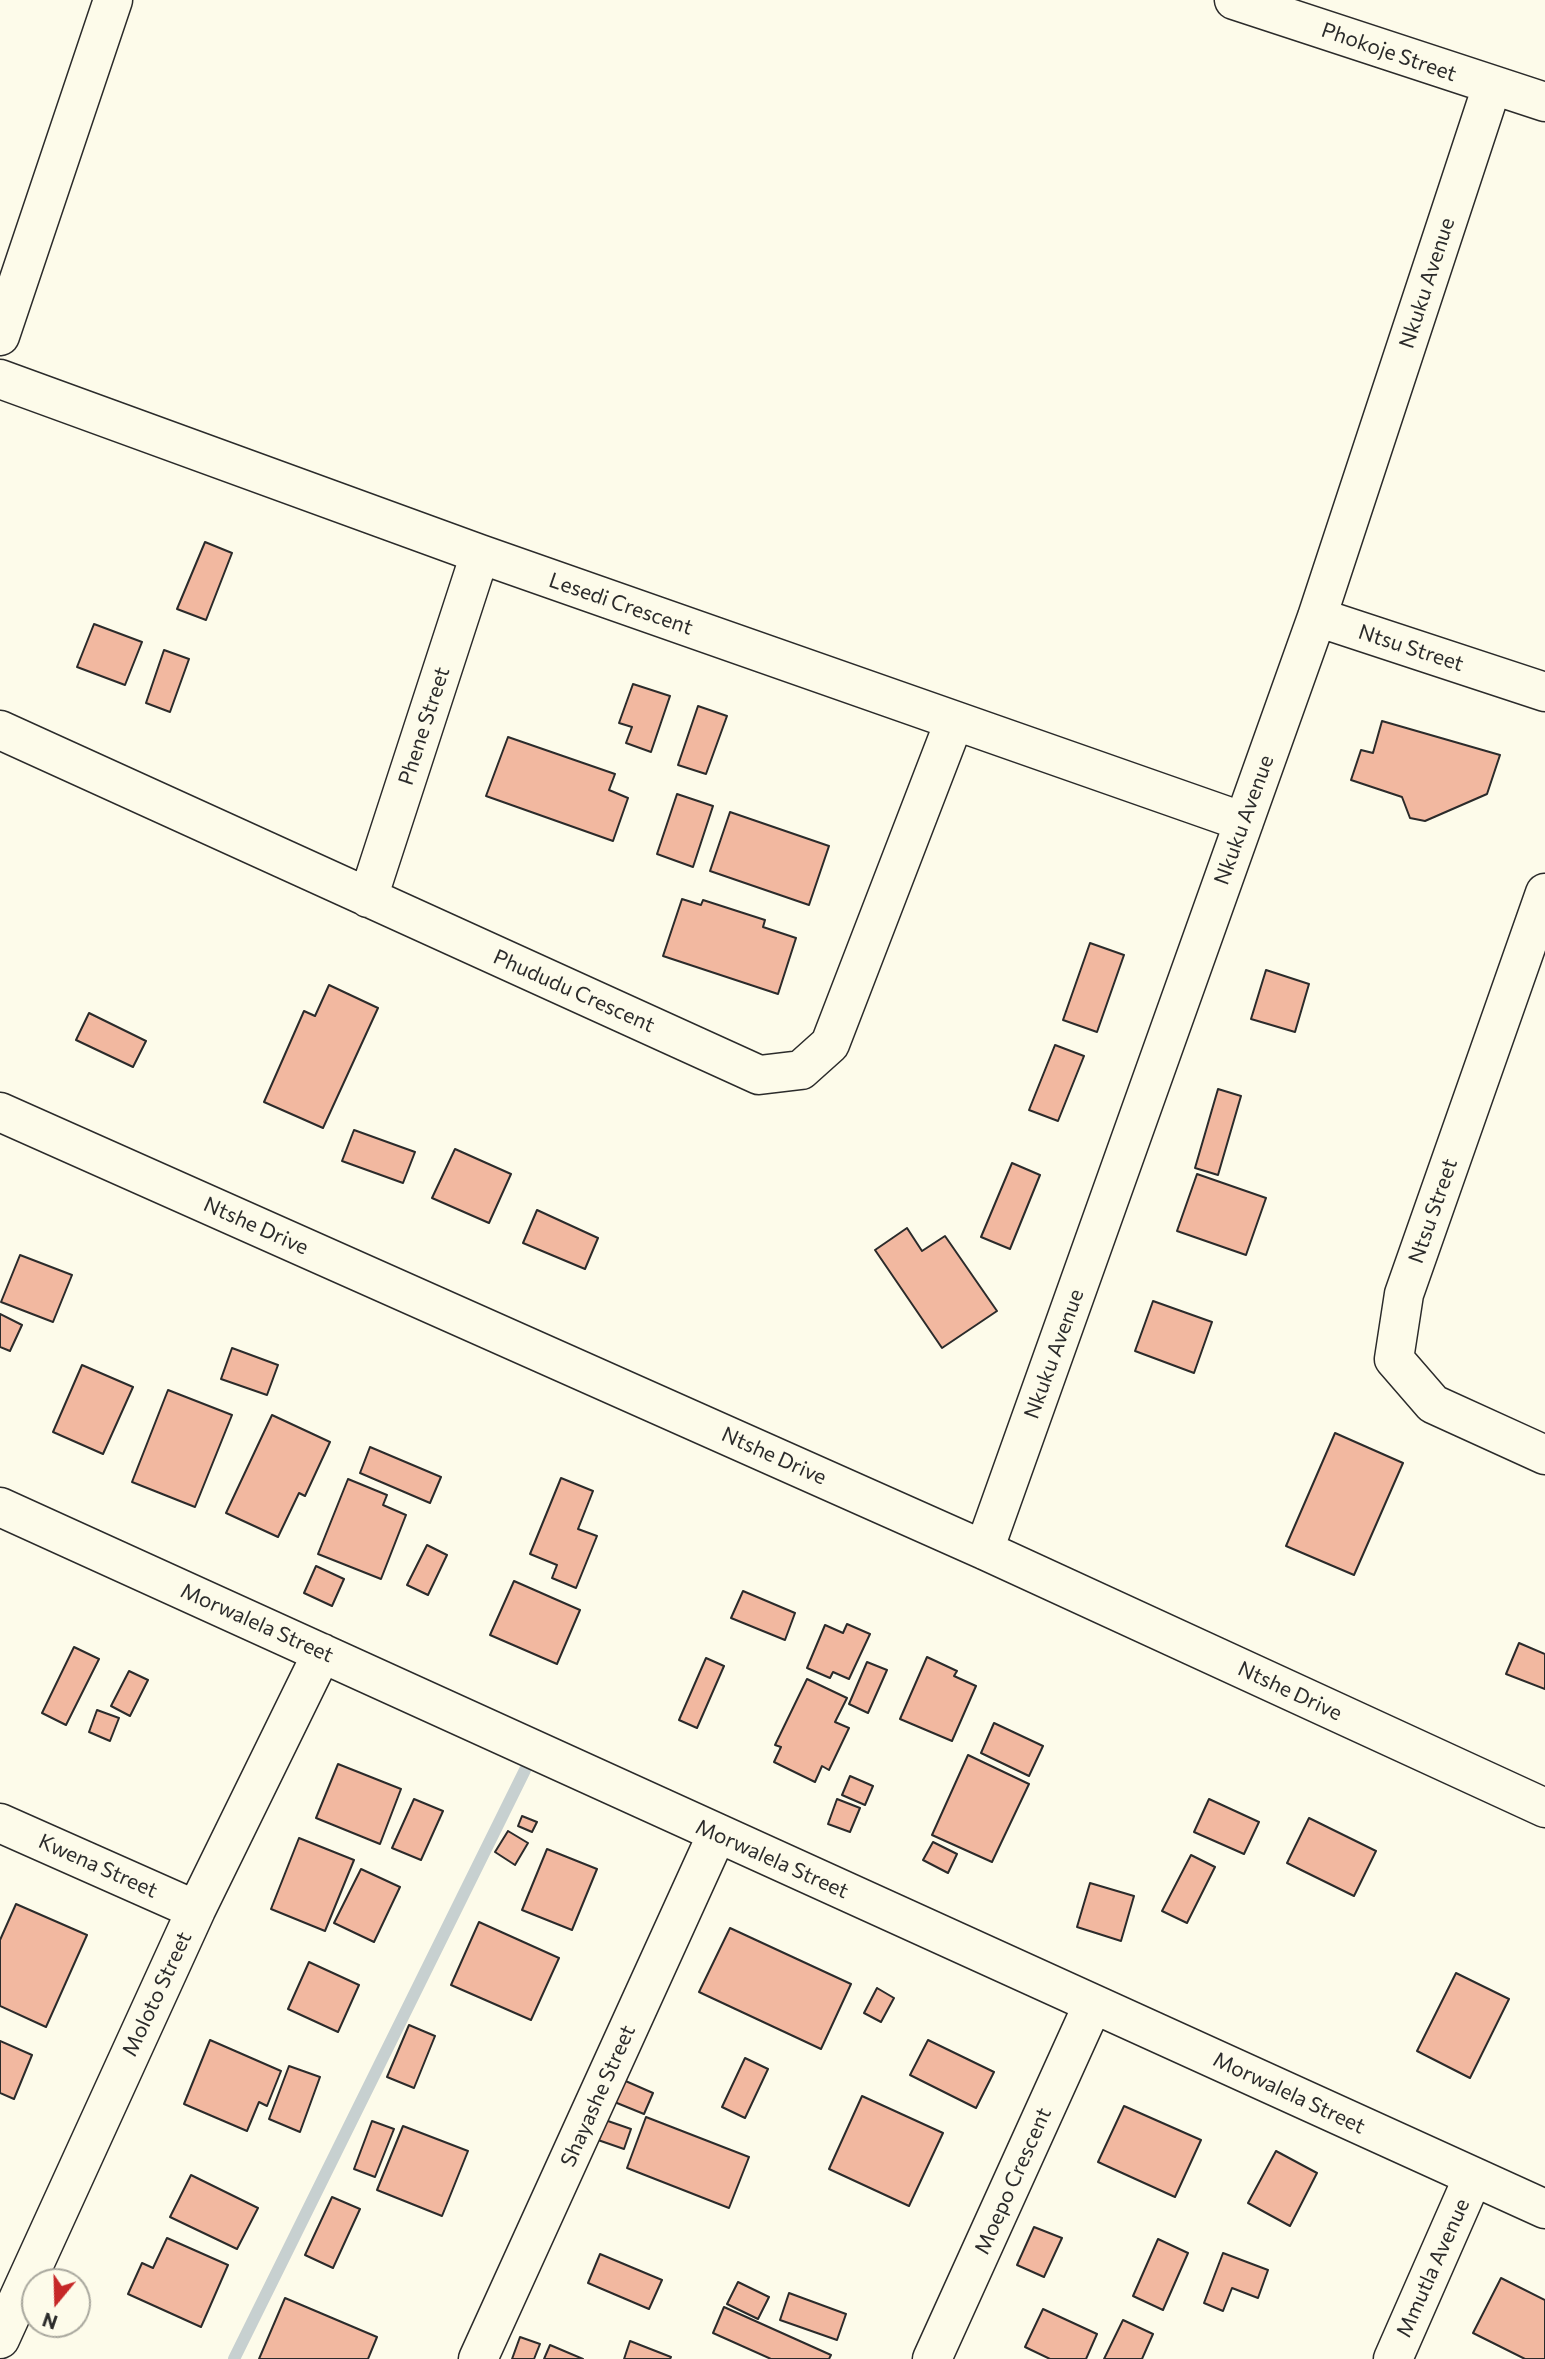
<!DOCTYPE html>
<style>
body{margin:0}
#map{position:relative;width:1545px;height:2359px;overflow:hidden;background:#fdfbea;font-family:Commissioner,sans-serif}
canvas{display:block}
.north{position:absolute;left:21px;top:2268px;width:70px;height:70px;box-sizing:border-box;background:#fdfbea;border:2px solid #a9a89e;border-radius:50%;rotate:199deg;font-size:19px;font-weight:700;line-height:28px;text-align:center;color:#2b2b2b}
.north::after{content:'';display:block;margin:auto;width:24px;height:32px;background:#c62828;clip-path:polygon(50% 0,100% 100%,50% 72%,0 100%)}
</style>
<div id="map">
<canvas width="1545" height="2359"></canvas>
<div class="north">N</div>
</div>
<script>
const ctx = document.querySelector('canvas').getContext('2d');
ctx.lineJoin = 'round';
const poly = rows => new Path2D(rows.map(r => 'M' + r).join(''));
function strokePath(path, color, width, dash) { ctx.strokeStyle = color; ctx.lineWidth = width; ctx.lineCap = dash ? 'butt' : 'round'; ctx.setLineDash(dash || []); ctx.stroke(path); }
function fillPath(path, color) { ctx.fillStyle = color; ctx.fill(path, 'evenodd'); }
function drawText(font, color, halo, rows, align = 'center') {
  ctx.font = font + ' Commissioner,sans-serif'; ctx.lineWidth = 5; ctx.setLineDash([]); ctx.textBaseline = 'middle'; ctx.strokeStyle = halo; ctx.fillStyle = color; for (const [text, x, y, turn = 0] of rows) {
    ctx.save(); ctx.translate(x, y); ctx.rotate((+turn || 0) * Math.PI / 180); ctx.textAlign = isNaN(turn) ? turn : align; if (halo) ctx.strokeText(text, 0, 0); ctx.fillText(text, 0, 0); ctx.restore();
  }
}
strokePath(poly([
 [234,2359,525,1770]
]), '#c7d0d0', 12);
const building = poly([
 [205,542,232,553,206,620,177,609,205,542],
 [94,624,142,642,125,685,77,667,94,624],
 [164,650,189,659,170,712,146,703,164,650],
 [633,684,670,696,651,752,626,743,632,727,619,723,633,684],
 [698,706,727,716,706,774,678,765,698,706],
 [1382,721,1500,755,1487,794,1425,821,1410,818,1402,797,1351,780,1361,750,1373,753,1382,721],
 [508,737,615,774,609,790,628,798,613,841,486,796,508,737],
 [677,794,713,806,693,867,657,854,677,794],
 [730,812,829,846,809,905,710,871,730,812],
 [682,899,701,905,703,900,765,920,763,927,796,938,778,994,663,956,682,899],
 [1090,943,1124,955,1097,1032,1063,1020,1090,943],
 [1266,970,1309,984,1295,1032,1251,1019,1266,970],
 [329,985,378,1008,323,1128,264,1102,304,1011,315,1016,329,985],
 [89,1013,146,1041,133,1067,76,1040,89,1013],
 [1055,1045,1084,1056,1058,1121,1029,1110,1055,1045],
 [1218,1089,1241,1096,1218,1175,1195,1168,1218,1089],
 [354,1130,415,1152,403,1183,342,1161,354,1130],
 [455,1149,511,1174,489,1223,432,1198,455,1149],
 [1012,1163,1040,1175,1010,1249,981,1237,1012,1163],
 [1197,1174,1266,1198,1246,1255,1177,1231,1197,1174],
 [537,1210,598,1238,585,1269,523,1243,537,1210],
 [907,1228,922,1251,945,1236,997,1311,942,1348,875,1250,907,1228],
 [20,1255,72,1275,53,1322,1,1302,20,1255],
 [1153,1301,1212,1322,1194,1373,1135,1351,1153,1301],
 [0,1314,22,1325,10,1351,0,1347,0,1314],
 [232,1348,278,1365,267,1395,221,1379,232,1348],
 [82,1365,133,1387,103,1454,53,1432,82,1365],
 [168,1390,232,1415,195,1507,132,1482,168,1390],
 [272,1415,330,1442,305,1496,299,1493,278,1537,226,1513,272,1415],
 [1335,1433,1403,1463,1354,1575,1286,1546,1335,1433],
 [370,1447,441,1477,430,1503,360,1473,370,1447],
 [561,1478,593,1491,578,1529,597,1536,576,1588,552,1578,557,1565,530,1554,561,1478],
 [348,1479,387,1495,383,1505,406,1515,381,1579,318,1554,348,1479],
 [427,1545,447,1555,428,1595,407,1585,427,1545],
 [316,1566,344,1579,332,1606,304,1593,316,1566],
 [514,1581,580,1610,557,1664,490,1635,514,1581],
 [743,1591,795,1613,785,1640,731,1618,743,1591],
 [847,1624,870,1634,849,1679,833,1672,830,1678,807,1668,825,1625,843,1633,847,1624],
 [1519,1643,1545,1654,1545,1689,1506,1674,1519,1643],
 [74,1647,99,1659,66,1725,42,1713,74,1647],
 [927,1657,957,1671,954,1676,976,1686,952,1741,900,1719,927,1657],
 [706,1658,724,1666,697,1728,679,1720,706,1658],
 [867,1662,887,1670,868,1713,849,1704,867,1662],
 [129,1671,148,1680,130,1716,111,1706,129,1671],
 [807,1679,847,1698,835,1722,849,1728,829,1770,822,1766,815,1782,774,1762,781,1747,775,1745,807,1679],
 [97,1710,119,1718,110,1741,89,1732,97,1710],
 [994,1723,1043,1746,1029,1776,981,1753,994,1723],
 [968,1755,1029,1784,992,1862,932,1835,968,1755],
 [338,1764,401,1789,380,1844,316,1818,338,1764],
 [850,1776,873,1786,865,1805,842,1795,850,1776],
 [414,1799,443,1811,421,1860,392,1848,414,1799],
 [837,1799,860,1808,850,1832,828,1824,837,1799],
 [1209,1799,1259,1822,1244,1854,1194,1832,1209,1799],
 [522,1816,537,1822,532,1832,518,1826,522,1816],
 [1309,1818,1376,1851,1354,1896,1287,1863,1309,1818],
 [508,1831,528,1843,515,1865,495,1852,508,1831],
 [299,1838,354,1860,325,1931,271,1909,299,1838],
 [933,1842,957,1854,948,1873,923,1860,933,1842],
 [547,1849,597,1869,572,1930,522,1910,547,1849],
 [1191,1855,1215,1867,1187,1923,1162,1911,1191,1855],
 [361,1869,400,1887,374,1942,334,1923,361,1869],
 [1090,1883,1134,1896,1121,1941,1077,1927,1090,1883],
 [16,1904,87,1935,46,2027,0,2006,0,1940,16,1904],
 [479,1922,559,1958,531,2020,451,1985,479,1922],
 [730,1928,851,1984,821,2049,699,1992,730,1928],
 [309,1962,359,1985,338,2032,288,2009,309,1962],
 [1456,1973,1509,1999,1470,2078,1417,2051,1456,1973],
 [877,1988,894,1998,881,2022,864,2013,877,1988],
 [409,2025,435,2036,414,2088,387,2077,409,2025],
 [210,2040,281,2071,267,2106,259,2102,247,2131,184,2104,210,2040],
 [928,2040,994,2072,976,2108,910,2075,928,2040],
 [0,2041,32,2055,14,2099,0,2093,0,2041],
 [745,2058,768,2069,745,2118,722,2107,745,2058],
 [289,2066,320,2077,300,2132,269,2119,289,2066],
 [621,2079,653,2093,644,2114,612,2101,621,2079],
 [862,2096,943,2133,909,2206,829,2169,862,2096],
 [1124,2106,1201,2140,1175,2197,1098,2162,1124,2106],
 [646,2117,749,2157,729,2208,627,2168,646,2117],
 [605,2120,631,2129,624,2149,598,2140,605,2120],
 [372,2121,394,2129,375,2177,354,2169,372,2121],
 [403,2126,468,2151,442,2216,377,2190,403,2126],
 [1276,2151,1317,2173,1290,2226,1248,2203,1276,2151],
 [191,2175,258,2208,237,2249,170,2217,191,2175],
 [332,2197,360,2209,333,2268,305,2255,332,2197],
 [1034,2227,1062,2238,1044,2277,1017,2265,1034,2227],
 [167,2238,228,2265,201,2327,128,2294,142,2263,153,2268,167,2238],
 [1158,2239,1188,2253,1163,2310,1133,2296,1158,2239],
 [1223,2253,1268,2270,1258,2298,1232,2288,1223,2311,1204,2303,1223,2253],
 [600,2254,662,2280,649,2309,588,2283,600,2254],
 [1501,2278,1545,2300,1545,2359,1525,2359,1473,2333,1501,2278],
 [738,2282,769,2297,758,2319,727,2304,738,2282],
 [789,2293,846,2314,837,2340,780,2320,789,2293],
 [285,2298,377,2337,368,2359,259,2359,285,2298],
 [724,2307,831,2355,829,2359,771,2359,713,2333,724,2307],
 [1043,2309,1097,2334,1086,2359,1050,2359,1025,2347,1043,2309],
 [1123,2320,1153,2334,1142,2359,1104,2359,1123,2320],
 [520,2337,540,2344,534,2359,512,2359,520,2337],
 [630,2341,671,2357,670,2359,624,2359,630,2341],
 [550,2345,583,2359,544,2359,550,2345]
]);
fillPath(building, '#f2b8a0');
strokePath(building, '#2b2b2b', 2);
const street = poly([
 [1234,0,1545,102],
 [0,336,113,0],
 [0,379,480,554,1244,822],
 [1317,617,1545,692],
 [0,730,759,1075,801,1070,830,1044,954,722],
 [1545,893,1404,1294,1394,1359,1433,1404,1545,1455],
 [368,898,480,554],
 [0,1112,984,1550,1545,1808],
 [0,1507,1545,2209],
 [984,1550,1317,617,1492,86],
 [0,1823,196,1910],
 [0,2339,196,1910,322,1653],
 [478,2359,717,1834],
 [932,2359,1093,2004],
 [1393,2359,1473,2177]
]);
strokePath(street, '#2b2b2b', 41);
strokePath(street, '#fdfbea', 38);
drawText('21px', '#2b2b2b', '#fdfbea', [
 ["Phokoje Street",1389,52,19],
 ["Nkuku Avenue",1427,283,-72],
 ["Lesedi Crescent",621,604,19],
 ["Ntsu Street",1411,648,18],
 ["Phene Street",424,726,-72],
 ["Nkuku Avenue",1244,820,-70],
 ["Phududu Crescent",574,991,24],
 ["Ntsu Street",1433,1211,-71],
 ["Ntshe Drive",256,1226,24],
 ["Nkuku Avenue",1054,1354,-70],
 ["Ntshe Drive",774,1456,24],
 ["Morwalela Street",257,1623,24],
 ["Ntshe Drive",1290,1691,25],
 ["Morwalela Street",772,1859,24],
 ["Kwena Street",98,1866,24],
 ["Moloto Street",157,1994,-65],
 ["Morwalela Street",1289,2093,25],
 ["Shayashe Street",598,2096,-66],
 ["Moepo Crescent",1013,2181,-66],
 ["Mmutla Avenue",1433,2268,-66]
]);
</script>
